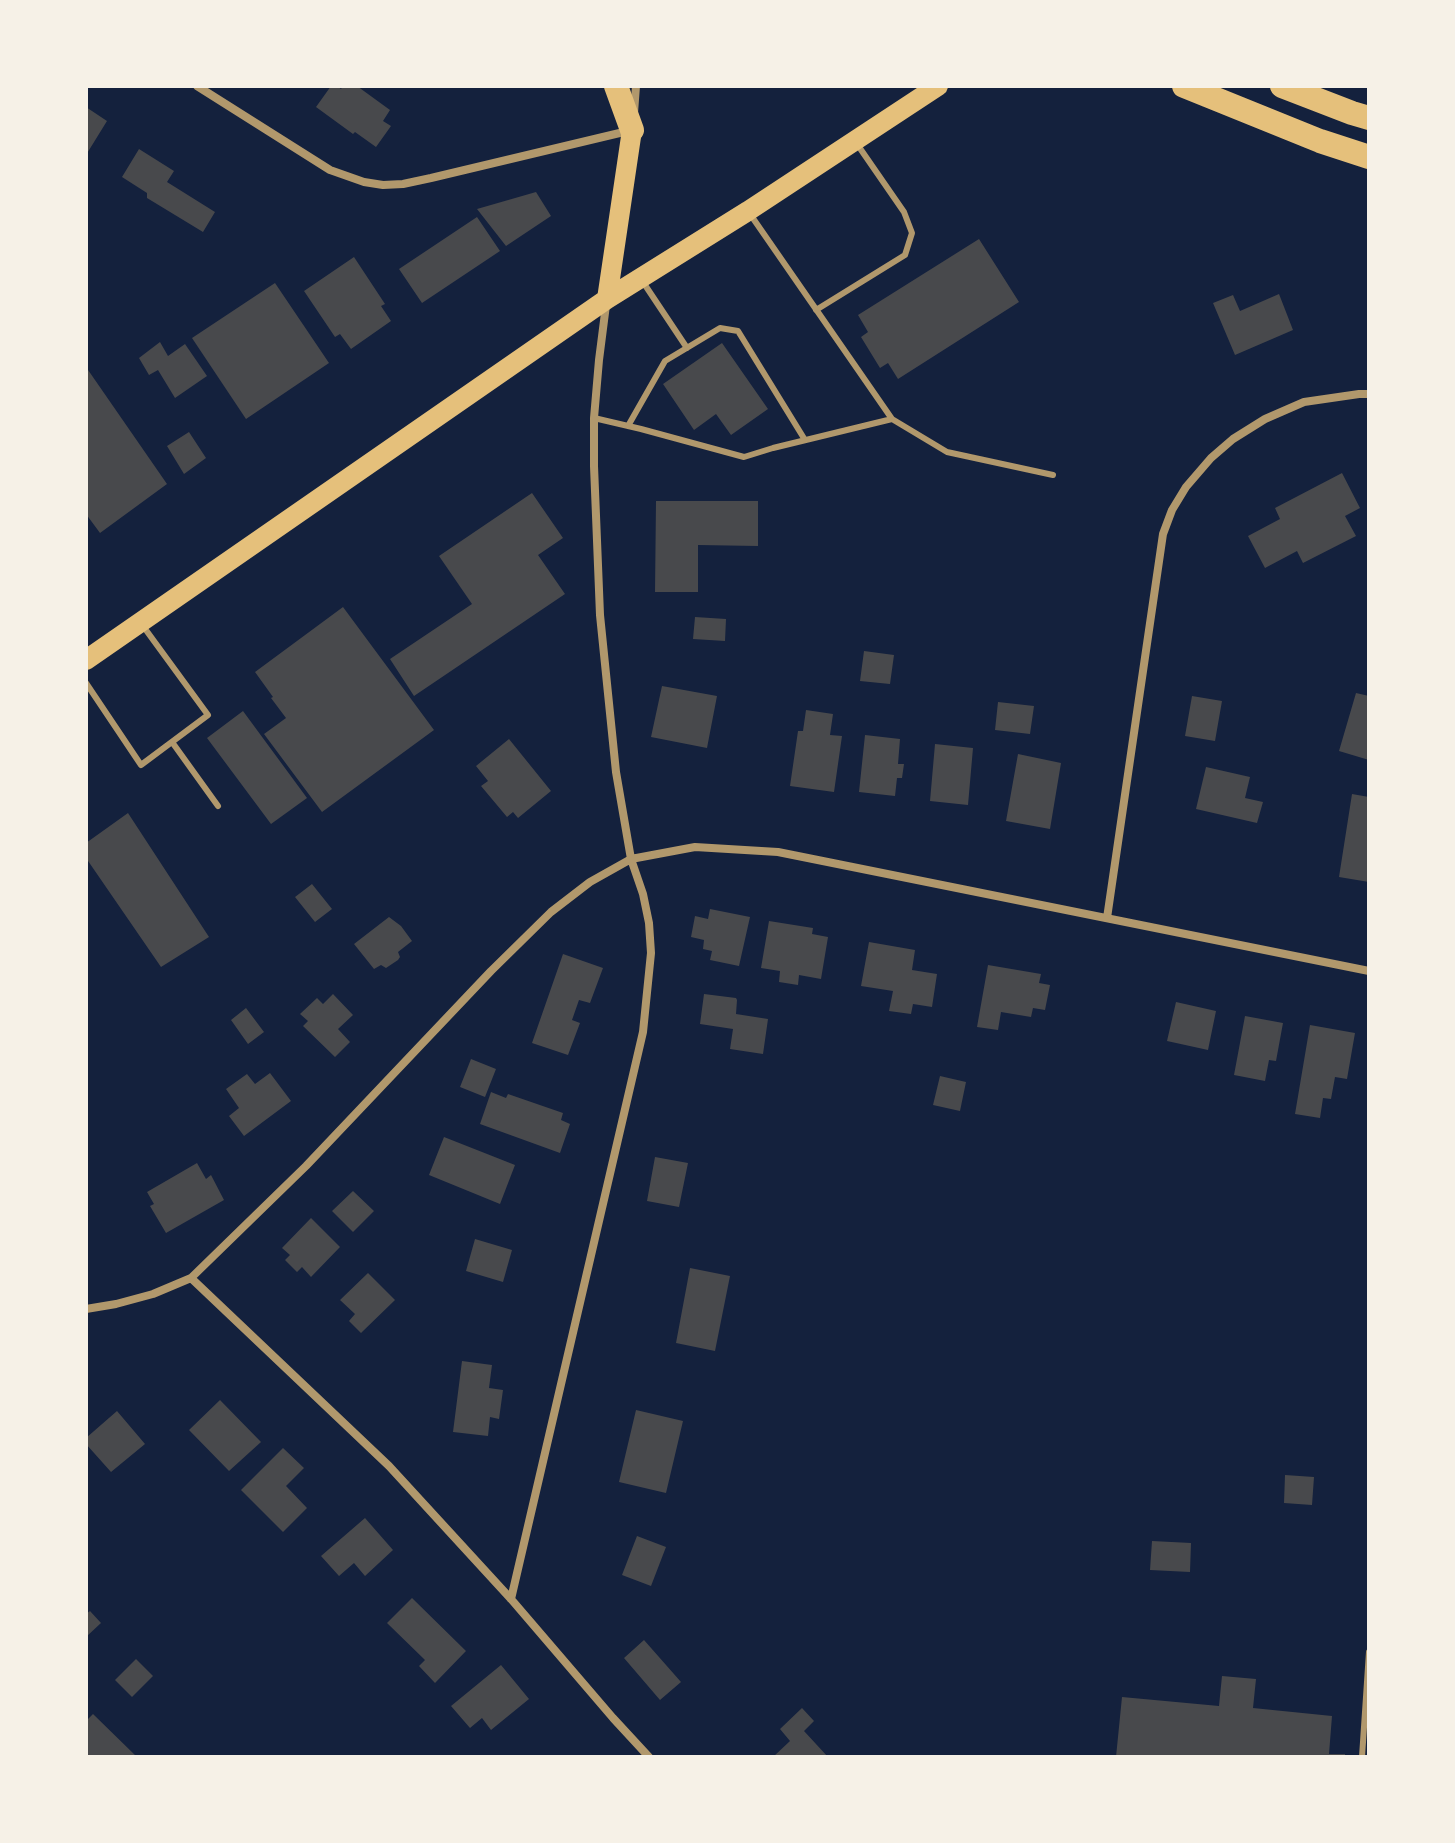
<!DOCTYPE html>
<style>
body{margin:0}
#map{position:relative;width:1455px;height:1843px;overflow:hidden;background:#14213d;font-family:Raleway,sans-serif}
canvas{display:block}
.frame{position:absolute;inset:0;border:88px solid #f6f1e7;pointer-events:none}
</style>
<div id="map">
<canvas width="1455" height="1843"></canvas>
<div class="frame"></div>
</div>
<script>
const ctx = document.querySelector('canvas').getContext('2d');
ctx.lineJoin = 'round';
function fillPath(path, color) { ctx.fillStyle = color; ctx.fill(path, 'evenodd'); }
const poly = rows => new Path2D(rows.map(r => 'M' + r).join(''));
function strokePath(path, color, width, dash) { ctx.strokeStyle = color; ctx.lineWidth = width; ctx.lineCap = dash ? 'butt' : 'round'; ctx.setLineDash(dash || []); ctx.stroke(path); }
fillPath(poly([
 [331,86,337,86,341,89,343,86,357,86,390,110,383,121,391,126,376,147,355,132,353,134,316,107],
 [86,107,107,121,86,155],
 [139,149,174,171,167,182,215,212,203,232,147,198,147,193,122,177],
 [536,192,551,216,506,246,477,209],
 [477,217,500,251,422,303,399,269],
 [979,239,1019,302,898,379,888,363,880,368,861,337,868,332,858,315],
 [354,257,385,304,381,306,391,321,351,349,340,334,335,337,304,291],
 [275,283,329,363,246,419,192,338],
 [1279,294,1293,330,1235,355,1213,303,1233,295,1240,311],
 [160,342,168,356,185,344,207,376,175,398,158,370,149,375,139,358],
 [722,343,768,409,731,435,716,414,694,430,663,384],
 [86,367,167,484,100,533,86,514],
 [189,432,206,458,184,474,167,446],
 [1342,473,1360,508,1345,516,1356,536,1303,563,1297,551,1265,568,1248,536,1280,519,1275,508],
 [532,493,563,538,538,555,565,594,414,696,390,659,472,604,439,556],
 [656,501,758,501,758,546,698,545,698,592,655,592],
 [343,607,434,730,322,812,264,734,286,718,271,698,273,697,255,672],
 [695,617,726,619,725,641,693,639],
 [864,651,894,655,890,684,860,681],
 [662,686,717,696,707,748,651,737],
 [1356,693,1369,696,1369,760,1339,751],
 [1192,696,1222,701,1215,741,1185,736],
 [998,702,1034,706,1030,734,995,730],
 [806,710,833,714,830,735,842,736,834,792,790,786,798,731,803,731],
 [243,711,307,798,271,824,207,738],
 [865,735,900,739,898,764,904,764,902,778,897,778,895,796,859,792],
 [509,739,551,791,518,818,513,812,507,817,481,786,488,781,476,766],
 [935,744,973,748,968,805,930,801],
 [1018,754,1061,763,1050,829,1006,821],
 [1206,767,1250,777,1245,798,1263,802,1257,823,1196,809],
 [1352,794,1369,797,1369,882,1339,877],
 [128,813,209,937,161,967,86,858,86,843],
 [312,884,332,909,315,922,295,897],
 [710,909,750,917,739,966,710,960,712,951,703,949,704,940,691,937,695,916,708,919],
 [389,917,401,926,412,941,398,952,400,957,398,960,386,968,381,965,374,969,354,944],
 [769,921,813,928,812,934,828,937,821,979,799,975,798,985,779,982,780,971,761,968],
 [869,942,915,950,912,970,937,974,932,1007,913,1004,911,1014,889,1011,893,991,861,986],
 [563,954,603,968,590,1003,579,1000,572,1020,580,1023,568,1055,532,1043],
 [988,965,1041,974,1039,983,1050,985,1045,1010,1033,1008,1031,1017,1001,1012,998,1030,977,1027],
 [333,994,353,1015,338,1029,350,1042,335,1057,303,1026,308,1021,300,1014,317,998,323,1004],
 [704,994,736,998,737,1000,736,1014,768,1019,763,1054,730,1049,733,1029,700,1024],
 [1176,1002,1216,1011,1208,1050,1167,1041],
 [246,1008,264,1032,248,1044,231,1020],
 [1245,1016,1283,1023,1276,1061,1269,1060,1265,1081,1234,1075],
 [1310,1025,1355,1033,1347,1079,1335,1077,1331,1099,1323,1098,1320,1118,1295,1114],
 [471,1059,496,1069,485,1097,460,1087],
 [270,1073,291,1101,244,1136,229,1116,239,1108,226,1089,247,1074,255,1084],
 [940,1076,966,1082,960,1111,933,1105],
 [491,1092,506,1098,508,1094,563,1113,561,1120,570,1124,560,1153,480,1124],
 [444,1137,515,1165,500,1204,429,1175],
 [655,1157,688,1163,679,1207,647,1201],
 [197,1163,206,1179,211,1175,224,1200,166,1233,150,1206,154,1204,147,1192],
 [353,1191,374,1211,353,1232,332,1211],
 [311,1218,340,1247,311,1277,302,1267,297,1272,285,1260,290,1255,282,1248],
 [475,1239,512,1250,503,1282,466,1271],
 [690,1268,730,1276,715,1351,676,1343],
 [368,1273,395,1300,361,1333,349,1321,355,1314,340,1300],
 [462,1361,492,1365,489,1388,503,1390,499,1419,490,1417,488,1436,453,1432],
 [220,1400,261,1442,229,1471,189,1430],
 [636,1410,683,1421,666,1493,619,1482],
 [117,1411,145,1444,111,1472,86,1444,86,1438],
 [283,1448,304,1468,286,1486,307,1508,283,1532,241,1490],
 [1285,1475,1314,1477,1312,1505,1284,1503],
 [365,1518,393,1550,365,1576,354,1563,339,1576,321,1556],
 [637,1536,666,1547,651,1586,622,1575],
 [1152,1541,1191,1543,1190,1572,1150,1570],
 [412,1598,466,1651,435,1683,419,1666,425,1660,387,1623],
 [90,1611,101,1623,86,1637,86,1614],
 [644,1640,681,1682,660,1700,624,1658],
 [136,1659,153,1676,132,1697,115,1680],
 [501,1665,529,1699,491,1730,482,1718,470,1728,451,1706],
 [1222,1676,1256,1679,1253,1708,1332,1716,1329,1754,1345,1754,1345,1757,1116,1757,1122,1697,1219,1706],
 [802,1708,814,1721,804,1731,828,1757,773,1757,790,1741,780,1729],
 [93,1714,137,1757,86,1757,86,1721]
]), '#48494c');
strokePath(poly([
 [750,214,892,419,947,452,1053,475],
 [643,282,687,348],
 [816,310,905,255,912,233,904,212,857,144],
 [594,418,641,429,744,457,773,448,892,419],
 [628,426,665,361,720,328,738,331,805,440],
 [86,683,141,765,208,715,143,626],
 [172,742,218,806],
 [1362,1757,1369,1652]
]), '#b1986c', 6);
strokePath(poly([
 [197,86,330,170,364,182,383,185,403,184,431,178,628,131],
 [634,113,636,86],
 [1107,918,1163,534,1172,510,1186,487,1211,458,1233,439,1265,419,1304,402,1359,394,1369,394],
 [191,1278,306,1166,491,971,551,912,590,882,631,859,695,847,778,852,1369,971],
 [86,1309,116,1304,153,1294,191,1278,389,1466,511,1599,613,1718,649,1757],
 [511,1599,643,1032,651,953,649,923,643,894,631,859,616,772,600,615,594,466,594,418,599,360,606,305]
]), '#b1986c', 8);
strokePath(poly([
 [607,299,632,130],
 [86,660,607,299,748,211,938,86]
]), '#e5c07b', 20);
strokePath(poly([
 [616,86,632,130],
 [1184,86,1320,141,1369,157],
 [1282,86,1352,113,1369,118]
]), '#e5c07b', 24);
</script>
